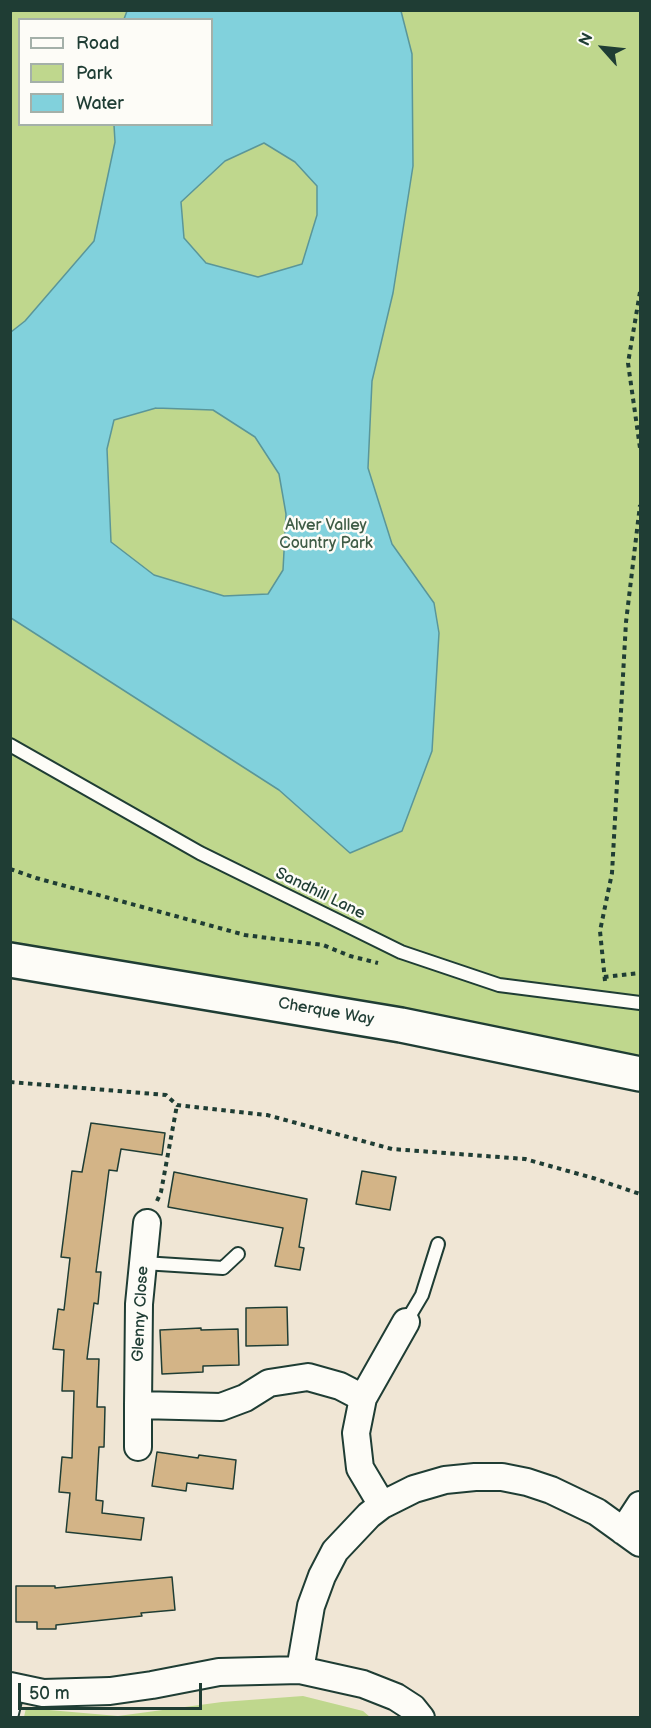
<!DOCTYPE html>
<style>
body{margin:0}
#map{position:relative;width:651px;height:1728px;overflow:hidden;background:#f0e6d5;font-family:"Balsamiq Sans",sans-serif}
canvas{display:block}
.frame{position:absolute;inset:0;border:12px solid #1f3d34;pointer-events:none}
.legend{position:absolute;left:18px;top:18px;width:195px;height:108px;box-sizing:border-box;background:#fdfcf7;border:2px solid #a4b0a9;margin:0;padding:8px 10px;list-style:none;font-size:18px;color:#1f3d34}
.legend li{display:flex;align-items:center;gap:12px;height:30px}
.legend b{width:30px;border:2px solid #a4b0a9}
.north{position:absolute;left:573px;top:18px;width:60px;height:60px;-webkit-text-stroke:4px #fdfcf7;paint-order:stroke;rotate:297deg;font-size:16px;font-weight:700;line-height:24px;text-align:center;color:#1f3d34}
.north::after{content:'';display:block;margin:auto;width:21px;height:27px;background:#1f3d34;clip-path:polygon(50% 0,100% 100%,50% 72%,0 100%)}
.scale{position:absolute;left:18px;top:1683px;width:184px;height:27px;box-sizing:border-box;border:3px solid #1f3d34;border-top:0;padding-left:8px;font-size:18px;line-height:21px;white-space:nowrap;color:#1f3d34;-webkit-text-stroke:4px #fdfcf7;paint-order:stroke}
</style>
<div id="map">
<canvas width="651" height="1728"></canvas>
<div class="frame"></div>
<ul class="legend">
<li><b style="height:8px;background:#fdfcf7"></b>Road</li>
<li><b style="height:16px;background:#bfd78d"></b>Park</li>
<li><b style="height:16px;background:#81d1dc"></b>Water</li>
</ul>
<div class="north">N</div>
<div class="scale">50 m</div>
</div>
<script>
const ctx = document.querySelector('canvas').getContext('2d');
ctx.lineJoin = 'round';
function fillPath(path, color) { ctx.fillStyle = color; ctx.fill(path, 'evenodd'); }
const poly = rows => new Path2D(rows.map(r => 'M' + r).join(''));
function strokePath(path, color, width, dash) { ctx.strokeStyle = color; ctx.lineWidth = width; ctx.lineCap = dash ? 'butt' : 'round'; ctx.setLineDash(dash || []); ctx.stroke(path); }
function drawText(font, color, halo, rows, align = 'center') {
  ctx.font = font + ' "Balsamiq Sans",sans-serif'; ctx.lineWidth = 5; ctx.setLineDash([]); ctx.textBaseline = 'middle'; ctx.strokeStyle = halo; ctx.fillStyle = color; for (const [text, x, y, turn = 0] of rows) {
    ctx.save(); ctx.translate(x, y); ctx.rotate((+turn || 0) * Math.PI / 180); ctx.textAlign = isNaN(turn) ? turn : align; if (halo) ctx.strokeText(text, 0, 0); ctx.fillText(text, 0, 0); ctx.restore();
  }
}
fillPath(poly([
 [11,11,640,11,640,1075,11,947],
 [20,20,212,20,212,124,20,124],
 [303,1696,363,1711,370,1717,24,1717,26,1708,118,1716,222,1702]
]), '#bfd78d');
const water = poly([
 [127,11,401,11,412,54,413,166,393,293,372,381,368,468,392,544,434,603,439,633,432,751,402,831,350,853,279,790,11,618,11,332,25,321,94,241,115,142,114,125,212,124,212,20,124,19,127,11],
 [264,143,295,162,317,186,317,215,302,264,258,277,206,263,184,238,181,202,225,161,264,143],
 [156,408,213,410,255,437,279,474,286,514,283,570,268,594,224,596,154,575,111,542,107,449,114,420,156,408]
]);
fillPath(water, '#81d1dc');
strokePath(water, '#5a9699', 1.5);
const building = poly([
 [91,1123,165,1133,162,1155,121,1149,117,1171,109,1170,96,1272,101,1272,98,1304,94,1303,87,1359,99,1359,97,1407,105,1407,104,1447,99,1447,96,1500,103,1501,102,1513,144,1518,141,1540,66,1532,70,1493,59,1492,62,1457,72,1458,74,1391,62,1391,64,1350,53,1349,58,1309,64,1310,70,1258,61,1257,72,1171,82,1172,91,1123],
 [362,1171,396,1177,390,1210,356,1204,362,1171],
 [174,1172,307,1199,299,1247,304,1248,300,1270,275,1266,283,1228,168,1207,174,1172],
 [287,1307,288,1345,246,1346,246,1308,287,1307],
 [201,1328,201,1330,238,1329,239,1365,203,1366,203,1372,162,1374,160,1330,201,1328],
 [157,1452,198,1458,199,1455,236,1460,233,1489,187,1483,186,1491,152,1486,157,1452],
 [172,1577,175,1610,141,1613,142,1616,56,1625,56,1629,37,1629,37,1622,16,1622,16,1586,55,1586,55,1588,172,1577]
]);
fillPath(building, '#d3b487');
strokePath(building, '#1f3d34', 1.5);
const lane = poly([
 [10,745,200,853,401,952,499,985,640,1003],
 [143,1263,223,1268,238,1254],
 [406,1322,422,1295,438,1244],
 [11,1718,18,1688]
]);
const street = poly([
 [147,1223,139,1304,138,1405,221,1407,245,1398,269,1383,308,1377,340,1386,363,1398,356,1433,360,1468,382,1505],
 [363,1398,406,1322],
 [138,1447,138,1405],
 [623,1531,640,1505],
 [300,1670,311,1606,322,1576,335,1551,369,1515,382,1505,414,1489,445,1480,475,1477,502,1477,527,1482,551,1490,597,1512,640,1543],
 [10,1686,43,1693,110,1691,152,1685,219,1672,300,1670,363,1684,396,1697,413,1708,421,1718]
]);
const secondary = poly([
 [10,960,401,1025,640,1074]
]);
strokePath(lane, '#1f3d34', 16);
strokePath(street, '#1f3d34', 30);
strokePath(secondary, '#1f3d34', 38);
strokePath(poly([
 [10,12,11,10],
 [640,292,628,363,640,448],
 [10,869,36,878,245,935,323,945,350,956,378,963],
 [604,977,640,973],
 [605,981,600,931,612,873,626,622,640,505],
 [10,1082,166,1095,177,1105,267,1115,392,1149,525,1159,593,1178,640,1194],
 [157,1201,161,1192,177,1105]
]), '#1f3d34', 4, [4.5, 4.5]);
strokePath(lane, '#fdfcf7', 12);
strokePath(street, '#fdfcf7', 26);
strokePath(secondary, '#fdfcf7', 33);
drawText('16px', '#3f5c46', '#fdfcf7', [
 ["Alver Valley",326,526],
 ["Country Park",326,544]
]);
drawText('16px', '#1f3d34', '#fdfcf7', [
 ["Sandhill Lane",320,894,26],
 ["Cherque Way",326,1012,10],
 ["Glenny Close",141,1314,-87]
]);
</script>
